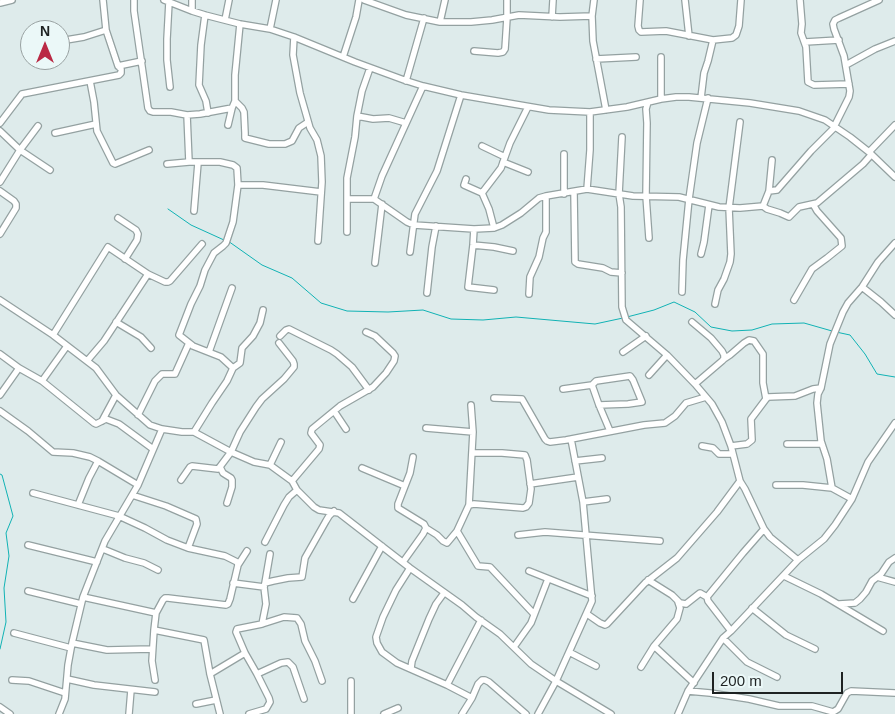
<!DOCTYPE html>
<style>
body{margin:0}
#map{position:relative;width:895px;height:714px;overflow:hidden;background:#deebeb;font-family:Arial,sans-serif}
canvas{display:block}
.north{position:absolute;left:20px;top:20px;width:50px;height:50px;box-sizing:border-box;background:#ebf8f8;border:1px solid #99a2a2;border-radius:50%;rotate:0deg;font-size:14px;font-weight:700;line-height:20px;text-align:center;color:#1e2222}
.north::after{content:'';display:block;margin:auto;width:18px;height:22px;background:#ba2944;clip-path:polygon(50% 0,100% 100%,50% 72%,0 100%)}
.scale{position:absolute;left:712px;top:672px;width:131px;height:22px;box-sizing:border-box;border:2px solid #1e2222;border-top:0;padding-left:6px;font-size:15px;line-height:18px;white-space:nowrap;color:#1e2222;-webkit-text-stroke:4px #ebf8f8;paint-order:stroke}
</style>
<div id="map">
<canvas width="895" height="714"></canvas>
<div class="north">N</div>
<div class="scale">200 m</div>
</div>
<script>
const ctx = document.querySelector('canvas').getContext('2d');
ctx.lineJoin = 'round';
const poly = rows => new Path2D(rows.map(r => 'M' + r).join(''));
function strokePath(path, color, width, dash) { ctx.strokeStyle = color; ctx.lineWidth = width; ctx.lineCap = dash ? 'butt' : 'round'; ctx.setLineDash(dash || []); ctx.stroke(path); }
strokePath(poly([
 [168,209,191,225,224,240],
 [228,241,262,265,292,278,321,303,347,311,388,312,423,310,451,319,483,320,516,317,595,324,623,318],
 [627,317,654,310,674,302,695,312,711,327,732,331,752,330,772,324,804,323,832,331],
 [836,332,850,335,865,354,877,374,895,377],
 [0,474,2,475,13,516,6,533,9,556,4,588,6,622,0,649]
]), '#11b2b4', 1);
const minor = poly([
 [134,0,134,11,148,108,150,111,153,112,171,112,187,115],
 [164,0,192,11,205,15,240,24,270,29,294,37,355,62,404,80,423,86,461,95,549,110,590,112,627,107,661,99,676,97,689,97,750,103,799,111,825,120,850,137,869,152,895,177],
 [364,0,406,15,440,22,471,22,492,20,519,15,560,17,592,16],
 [594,0,592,16,593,41,606,110],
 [640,0,638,26,639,30,641,32,666,31,713,40,732,38,736,35,739,26,741,0],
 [685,0,689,36],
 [800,0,802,24,801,33,806,47,808,82,814,85,849,84],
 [169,2,167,39,167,60,170,87],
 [0,3,12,0],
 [192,11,192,0],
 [205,15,201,45,199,85,206,101,208,113],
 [552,17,553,0],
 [225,20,229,0],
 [440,22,445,0],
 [270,29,276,0],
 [294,37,293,55,300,93,310,128,317,140,321,156,322,182,318,241],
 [60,41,84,37,106,30],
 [805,42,839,40],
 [474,51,498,53,503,52,505,49,507,18,507,0],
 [343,57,356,17,359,0],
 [661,57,661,99],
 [596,59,636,57],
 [846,65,875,49,895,41],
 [118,66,142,61],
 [90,81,94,102,97,131,113,163,115,164,149,150],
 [406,81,424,18],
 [701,98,704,73,708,61,713,40],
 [235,101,242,108,244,112,245,133,245,138,269,144,285,144,292,141,299,128,308,122],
 [648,102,646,109,647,123,646,196,649,238],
 [232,108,200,114,187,115,189,162,220,162,233,165,237,168,238,185,233,222,226,243,223,246,214,253,205,270,200,286,191,304,179,335,193,346,221,357,233,368],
 [357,116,373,119,389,118,406,123],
 [0,123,22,94,114,76,119,75,121,73,121,69,118,66,106,30,103,0],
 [228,125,232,108,235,101,235,75,240,24],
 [834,127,849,97,850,91,844,56,834,29,833,24,835,20,839,18,879,0],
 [0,131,20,150,50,170],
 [55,133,96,124],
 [622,137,619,194,621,207,622,307,626,320,667,355,695,384,712,404,722,422,731,446,740,481,745,489,764,529,770,537,798,560],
 [482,146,505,157],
 [869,152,895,125],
 [564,154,564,194],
 [503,162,528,172],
 [167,164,189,162],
 [466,179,464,185,482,193,489,209,494,228],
 [0,182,20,150,38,126],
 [238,185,263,185,321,192],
 [587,189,590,150,590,112],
 [0,191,14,201,16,204,16,208,0,234],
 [769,191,772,160],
 [574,192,575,262,578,264,603,268,611,272,622,273],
 [482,193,501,168,510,143,528,107],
 [347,199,374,199,407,222,414,225,474,229,494,228,502,225,521,213,539,198,546,196,587,189,633,196,679,197,719,207,740,208,763,206,767,209,780,213,789,217,799,207,817,203,863,164,871,155],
 [374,199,382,176,423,86],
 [763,206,769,191,777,190,811,151,835,127],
 [194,211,198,163],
 [118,218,136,230,138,234,137,240,125,259],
 [474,229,473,245,468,287,494,290],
 [347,232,347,178,355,137,357,116,362,91,370,68],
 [473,245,494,247,513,251],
 [410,252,415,214,437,171,461,95],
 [701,254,704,242,709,205],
 [375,263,382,204],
 [862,287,881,302,895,315],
 [682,292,683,260,689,199,697,143,708,98],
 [427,293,432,247,436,226],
 [529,294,530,277,539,257,543,238,546,232,546,196],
 [0,300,53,335,96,368,116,395,150,425,162,429,182,432,194,432,231,452,254,462,270,465,292,481,297,490,314,507,319,510,339,513,410,568,462,605,476,617,500,634,531,664,556,681,611,714],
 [794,300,812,269,827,258,842,246,841,238,817,211,813,204],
 [715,304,718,290,724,279,730,262,731,254,729,208,740,122],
 [116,322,141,337,151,348],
 [692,322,711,338,722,351,724,355,724,359,722,361,695,384],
 [53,335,108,247,148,274,165,282,168,282,170,281,202,244],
 [280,336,286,330,289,329,331,350,337,354,352,367,369,390],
 [209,352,232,288],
 [623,352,646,336],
 [0,354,19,368,42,381,94,423,96,424,106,419,119,424,153,449],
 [724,359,730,355,744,343,749,340,754,341,763,354,763,383,766,399],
 [87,361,104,341,148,274],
 [649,375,667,355],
 [42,381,67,346],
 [563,389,592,385],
 [0,395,19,368],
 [494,398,522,399,545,439,547,441,550,442,566,440,644,425,665,423,675,416,686,403,706,397],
 [599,405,628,404,642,402,633,380,630,376,596,381,592,385,599,405,610,431],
 [0,411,28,431,53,452,73,453,90,457,98,461,138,485],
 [334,411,346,429],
 [138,415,155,381,162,374,175,374,189,343],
 [102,421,116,395],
 [426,428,473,432],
 [194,432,212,403,227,381,233,368,240,363,242,348,253,336,260,323,263,310],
 [787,444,822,444],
 [702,446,713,448,719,454,733,454],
 [731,446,747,444,752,440,751,419,766,399,768,397,795,396,813,389,821,388],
 [413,457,410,473,398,504,398,508,424,524,426,528,437,535,443,541,447,543,457,531,469,505,473,432,471,405],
 [575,461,602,458],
 [270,465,281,442],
 [220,467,223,473,231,478,232,480,232,487,227,503],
 [362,468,405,486],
 [181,480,190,467,192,466,218,469,219,468,231,452,240,432,256,407,262,399,284,379,294,367,294,364,293,361,279,343],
 [292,481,319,449,320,445,311,433,312,429,340,406,373,387,386,373,394,361,395,356,393,353,375,336,366,332],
 [530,484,578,477],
 [776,485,803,485,832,488,852,499],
 [832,488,827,459,821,441,817,403,818,394,821,388,830,344,843,312,848,303,862,287,878,262,895,243],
 [33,493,119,516,145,528,167,540,188,548,225,556,237,562,238,565,230,599,228,604,226,605,168,598,165,598,163,600,156,613,154,630,152,661,155,680],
 [132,495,166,506,196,519,197,524,188,548],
 [583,502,607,499],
 [78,505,89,478,98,461],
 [469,505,474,504,523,508,526,507,529,503,531,489,527,460,525,455,502,453,472,453],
 [457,531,478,566,490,567,533,613,534,615],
 [518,535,545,532,660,541],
 [265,542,284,505,289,497,297,490],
 [28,545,97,562],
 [103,549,125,558,144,563,158,570],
 [403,562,423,534,426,528],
 [238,565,247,551],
 [410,568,396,590,383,617,376,637,377,643,382,652,397,663,447,685,472,698],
 [529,571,592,596],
 [784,576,821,594,883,631],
 [877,577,895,582],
 [648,580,672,595,680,603,686,604,700,593,707,597],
 [233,583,264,587,265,583,273,581,288,578,302,577,305,558,326,521,329,516,334,511],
 [265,583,270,554],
 [28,591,81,604],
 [83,597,156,613],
 [353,599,382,546],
 [839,604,855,603,860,599,866,592,872,581,881,574,889,562,895,558],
 [752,608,786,635,815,649],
 [587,614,600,623,605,625,607,624,645,583,677,558,717,512,740,481],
 [262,624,266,604,264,587],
 [154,630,204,640,210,674,220,714],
 [731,631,708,601,707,597,743,553,764,529],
 [14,633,71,648],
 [723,638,747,662,777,677],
 [72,643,107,650,152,649],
 [654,646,694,683],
 [514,647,531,623,548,579],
 [569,652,596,666],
 [641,667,654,646,677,619,680,608,678,602],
 [411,668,412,661,429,619,436,604,444,593],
 [210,674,245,653],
 [257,674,281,663,288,662,293,667,304,699],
 [67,679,94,685,155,692],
 [12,680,29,681,65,693],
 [351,681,351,714],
 [447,685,481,620],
 [688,691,710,693,749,699,779,706,812,706,833,712,838,709,847,693,851,691,895,693],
 [196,704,216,700],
 [0,707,10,714],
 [59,714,65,699,68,665,72,643,83,597,105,541,138,485,162,429],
 [129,714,131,690],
 [249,714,266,709,270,702,269,698,257,674,245,653,236,632,237,629,262,624,284,617,297,618,301,624,305,641,315,661,322,681],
 [384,714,398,708],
 [462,714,472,698,478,684,482,680,485,680,489,682,526,714],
 [538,714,556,681,592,601,583,502,571,439],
 [678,714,688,691,723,638,731,631,798,560,824,539,835,525,852,499,868,462,895,423]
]);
strokePath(minor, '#94a1a1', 8);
strokePath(minor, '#fff', 5.5);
</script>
